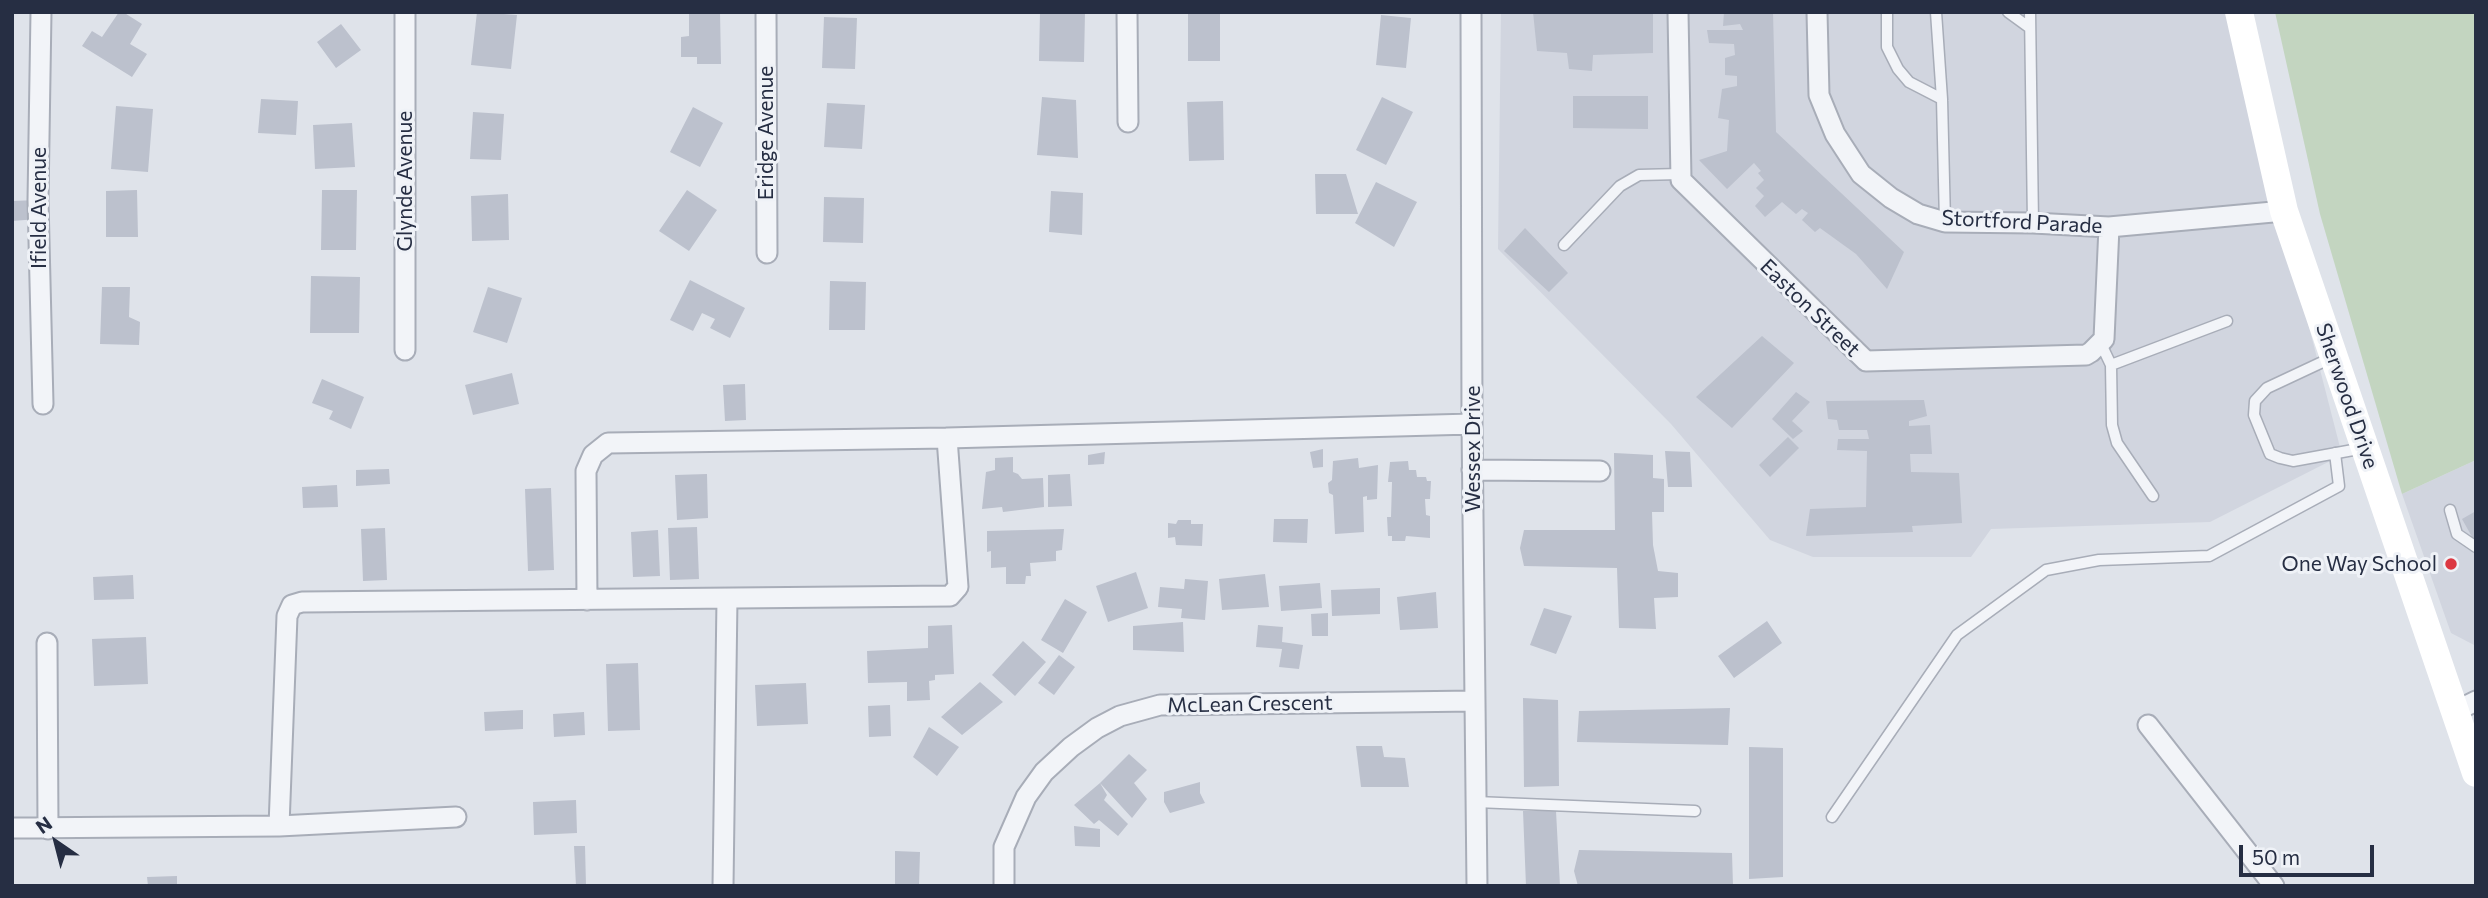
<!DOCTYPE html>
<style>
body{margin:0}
#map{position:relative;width:2488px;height:898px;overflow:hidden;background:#dfe3ea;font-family:Commissioner,sans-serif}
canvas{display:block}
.frame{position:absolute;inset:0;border:14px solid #262e43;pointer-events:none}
.north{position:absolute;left:21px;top:807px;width:70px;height:70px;-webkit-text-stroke:5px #eff2f7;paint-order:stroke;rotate:325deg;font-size:19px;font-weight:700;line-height:28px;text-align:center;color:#262e43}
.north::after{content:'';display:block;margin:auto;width:24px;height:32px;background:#262e43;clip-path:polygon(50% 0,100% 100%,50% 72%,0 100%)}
.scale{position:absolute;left:2239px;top:845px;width:135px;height:32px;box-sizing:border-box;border:4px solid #262e43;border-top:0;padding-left:9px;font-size:21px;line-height:24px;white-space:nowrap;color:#262e43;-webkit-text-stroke:5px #eff2f7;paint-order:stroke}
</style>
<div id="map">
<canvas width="2488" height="898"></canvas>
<div class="frame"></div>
<div class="north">N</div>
<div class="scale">50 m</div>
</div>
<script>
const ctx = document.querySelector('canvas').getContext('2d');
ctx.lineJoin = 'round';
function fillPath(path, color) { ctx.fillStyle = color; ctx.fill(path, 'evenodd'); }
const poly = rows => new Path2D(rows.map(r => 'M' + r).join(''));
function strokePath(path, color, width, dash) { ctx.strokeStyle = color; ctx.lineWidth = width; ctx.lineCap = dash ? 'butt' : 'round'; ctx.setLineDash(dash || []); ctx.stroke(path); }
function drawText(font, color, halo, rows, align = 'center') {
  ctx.font = font + ' Commissioner,sans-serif'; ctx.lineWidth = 6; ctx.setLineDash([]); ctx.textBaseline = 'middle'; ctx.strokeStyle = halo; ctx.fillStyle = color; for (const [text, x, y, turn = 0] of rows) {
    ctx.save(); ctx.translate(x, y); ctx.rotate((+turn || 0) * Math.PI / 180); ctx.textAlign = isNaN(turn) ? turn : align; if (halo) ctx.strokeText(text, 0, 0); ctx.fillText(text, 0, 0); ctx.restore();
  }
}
fillPath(poly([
 [1501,12,2228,12,2342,455,2210,522,1991,529,1971,557,1813,557,1770,540,1671,424,1498,249],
 [2476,460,2476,646,2451,633,2402,494]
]), '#d1d5df');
fillPath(poly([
 [2275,12,2476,12,2476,460,2402,494,2320,214]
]), '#c3d5c0');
fillPath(poly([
 [119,12,123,12,142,24,130,44,147,54,132,77,82,46,92,31,102,37],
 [477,12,517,15,511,69,471,65],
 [689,12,720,12,721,64,697,64,697,57,681,57,681,37,689,36],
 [1040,12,1085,12,1084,62,1039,61],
 [1188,12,1220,12,1220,61,1188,61],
 [1533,12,1653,12,1653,53,1593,55,1592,71,1569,69,1567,53,1537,51],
 [1724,12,1773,12,1776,132,1904,252,1887,289,1856,254,1820,228,1815,232,1802,220,1808,213,1802,209,1796,214,1782,202,1765,217,1755,206,1764,196,1756,188,1764,180,1758,173,1761,171,1754,163,1727,189,1699,160,1727,151,1729,120,1718,118,1722,89,1737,86,1737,76,1725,75,1725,58,1735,55,1734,44,1709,43,1707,30,1743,30,1740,24,1723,26],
 [1381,15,1411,18,1406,68,1376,65],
 [824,17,857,18,855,69,822,68],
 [341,24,361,50,336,68,317,42],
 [1573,96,1648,96,1648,129,1573,128],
 [1042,97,1076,100,1078,158,1037,155],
 [1382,97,1413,112,1386,165,1356,150],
 [261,99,298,101,296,135,258,133],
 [1223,101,1224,160,1189,161,1187,102],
 [827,103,865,105,862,149,824,147],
 [116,106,153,109,148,172,111,169],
 [693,107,723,123,700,167,670,152],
 [473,112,504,114,501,160,470,159],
 [352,123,355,167,315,169,313,125],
 [1315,174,1346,174,1358,214,1316,214],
 [1376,182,1417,202,1394,247,1355,223],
 [137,190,138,237,106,237,106,191],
 [322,190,357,190,356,250,321,250],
 [687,190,717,210,689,251,659,231],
 [1051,191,1083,193,1082,235,1049,232],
 [508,194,509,240,472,241,471,196],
 [824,197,864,198,863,243,823,242],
 [38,200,38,219,12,221,12,201],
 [1525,228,1568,273,1549,292,1504,251],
 [311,276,360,277,359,333,310,333],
 [690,280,745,308,730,338,710,328,715,319,702,313,693,331,670,320],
 [830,281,866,282,865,330,829,330],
 [102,287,130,287,129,317,140,322,139,345,100,344],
 [488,287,522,298,507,343,473,332],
 [1762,336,1794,363,1732,428,1696,397],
 [512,373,519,404,473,415,465,385],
 [322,379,364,397,351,429,329,419,333,411,312,403],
 [745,384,746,420,725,421,723,385],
 [1796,392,1810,402,1792,421,1803,431,1793,439,1772,419],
 [1924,400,1927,416,1909,421,1909,426,1930,425,1932,454,1910,454,1911,472,1959,473,1962,523,1912,526,1913,532,1806,536,1810,509,1866,507,1867,451,1837,450,1838,439,1869,439,1867,430,1839,430,1837,420,1828,419,1826,401],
 [1788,437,1799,448,1770,477,1759,465],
 [1323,449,1323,467,1313,468,1310,452],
 [1665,451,1690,452,1692,487,1668,487],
 [1105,452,1104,464,1088,465,1088,455],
 [1614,453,1653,455,1653,478,1664,479,1664,512,1652,512,1653,545,1658,571,1678,573,1678,597,1654,598,1656,629,1619,628,1617,568,1524,566,1520,548,1524,530,1615,530],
 [1013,457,1013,472,1018,474,1022,479,1043,478,1044,507,1003,512,1002,507,982,509,986,472,995,470,995,458],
 [1358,458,1359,468,1378,465,1377,499,1367,500,1367,496,1363,497,1364,532,1335,534,1333,495,1329,493,1328,483,1332,480,1333,461],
 [1408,461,1409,470,1416,470,1417,477,1426,477,1427,481,1431,481,1430,499,1425,499,1426,515,1430,516,1430,538,1406,536,1405,541,1392,541,1392,536,1388,536,1387,517,1391,517,1392,482,1388,482,1390,462],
 [389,469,390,484,356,486,356,470],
 [707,474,708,518,677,520,675,475],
 [1070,474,1072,506,1048,507,1048,475],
 [337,485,338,507,303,508,302,487],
 [551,488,554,570,528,571,525,489],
 [2476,511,2476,544,2462,519],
 [1274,519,1308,519,1307,543,1273,542],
 [1178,520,1191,520,1191,524,1203,524,1202,546,1176,545,1175,537,1168,538,1168,523,1176,524],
 [697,527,699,579,670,580,668,528],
 [385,528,387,580,363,581,361,529],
 [1064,529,1062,550,1056,551,1056,561,1030,563,1031,576,1026,576,1025,584,1006,584,1006,567,991,568,991,551,987,552,987,531],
 [658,530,660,576,633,577,631,532],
 [1136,572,1148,608,1108,622,1096,586],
 [1265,574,1269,607,1222,610,1219,579],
 [133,575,134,599,94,600,93,577],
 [1185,579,1208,581,1205,620,1181,618,1182,609,1158,607,1160,587,1184,589],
 [1320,583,1322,608,1281,611,1279,586],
 [1380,588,1380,614,1332,616,1331,590],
 [1436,592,1438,628,1400,630,1397,597],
 [1065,599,1087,612,1063,653,1041,640],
 [1544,608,1572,616,1556,654,1530,645],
 [1328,613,1328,636,1312,636,1311,614],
 [1767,621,1782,643,1734,678,1718,656],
 [1183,622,1184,652,1133,650,1133,626],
 [952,625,954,674,935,675,935,680,929,681,930,700,907,701,907,682,868,683,867,651,928,648,928,626],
 [1258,625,1283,627,1282,642,1303,645,1299,669,1279,667,1282,649,1256,647],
 [146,637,148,684,94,686,92,639],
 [1023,641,1046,662,1015,696,992,675],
 [1059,655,1075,667,1054,695,1038,683],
 [638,663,640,730,608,731,606,664],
 [980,682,1003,702,962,735,941,717],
 [806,683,808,724,757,726,755,685],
 [1523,698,1558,700,1559,786,1524,787],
 [890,705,891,736,869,737,868,706],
 [1730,708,1728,745,1577,742,1579,711],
 [523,710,523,729,485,731,484,712],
 [584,712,585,735,554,737,553,714],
 [929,727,959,747,937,776,913,757],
 [1356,746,1382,746,1384,757,1405,758,1409,787,1361,787],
 [1749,747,1783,748,1783,877,1749,879],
 [1129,754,1147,770,1134,783,1147,799,1132,818,1100,783],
 [1200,782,1200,793,1205,803,1170,813,1164,802,1164,792],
 [1100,783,1107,795,1104,800,1128,824,1118,836,1099,820,1094,824,1074,805],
 [576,800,577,833,534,835,533,802],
 [1523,811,1556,811,1560,886,1526,886],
 [1074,826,1100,829,1100,847,1075,846],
 [574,846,585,846,586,886,576,886],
 [1579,850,1732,853,1733,886,1578,886,1574,871],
 [895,851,920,852,919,886,895,886],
 [177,876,177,886,148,886,147,877]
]), '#bcc1cd');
const lane = poly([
 [1887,12,1887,47,1898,69,1909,82,1942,99],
 [1936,12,1942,99,1945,222],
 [2008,12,2030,28],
 [2030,12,2033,223],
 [1564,245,1620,186,1639,175,1680,174],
 [2101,344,2111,365,2112,425,2117,443,2153,496],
 [2331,358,2267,388,2255,401,2254,415,2270,454,2280,458,2293,461,2364,448],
 [2111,365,2227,321],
 [2450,510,2457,534,2476,547],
 [1476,802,1695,811],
 [1832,817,1957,635,2046,570,2099,560,2209,556,2339,486,2335,453]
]);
const street = poly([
 [41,12,38,200,43,404],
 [405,12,405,350],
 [766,12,767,253],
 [1127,12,1128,122],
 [1471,12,1472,424,1477,886],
 [1678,12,1681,180,1866,361,2086,355,2091,352,2104,339,2109,227],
 [1817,12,1819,95,1835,134,1861,174,1891,198,1918,214,1945,222,2033,223,2109,227,2284,211],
 [1472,470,1600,471],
 [587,600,586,471,593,455,608,443,947,438,1472,424],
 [47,643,48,829],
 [2454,712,2476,701],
 [2148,725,2274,886],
 [279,826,456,817],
 [12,828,279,826,287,616,292,605,302,602,950,596,958,587,947,438],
 [723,886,727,599],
 [1004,886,1004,847,1026,797,1044,772,1071,747,1097,728,1120,716,1160,705,1475,701]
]);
strokePath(lane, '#a8adb8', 13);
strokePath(street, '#a8adb8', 23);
strokePath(lane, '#f2f4f8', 10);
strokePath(street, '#f2f4f8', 19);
strokePath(poly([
 [2239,12,2284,211,2476,773]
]), '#fff', 28);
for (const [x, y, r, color] of [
 [2451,564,7,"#dc3842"]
]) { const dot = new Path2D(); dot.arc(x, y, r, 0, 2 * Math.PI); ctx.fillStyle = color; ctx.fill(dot); strokePath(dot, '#eff2f7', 2.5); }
drawText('21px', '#262e43', '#eff2f7', [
 ["Eridge Avenue",766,133,-90],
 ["Glynde Avenue",405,181,-90],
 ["Ifield Avenue",39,208,-90],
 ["Stortford Parade",2022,222,3],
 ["Easton Street",1810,308,44],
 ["Sherwood Drive",2347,396,71],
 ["Wessex Drive",1473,449,-90],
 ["McLean Crescent",1250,704,-1]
]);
drawText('21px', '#262e43', '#eff2f7', [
 ["One Way School",2437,564]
], 'right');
</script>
